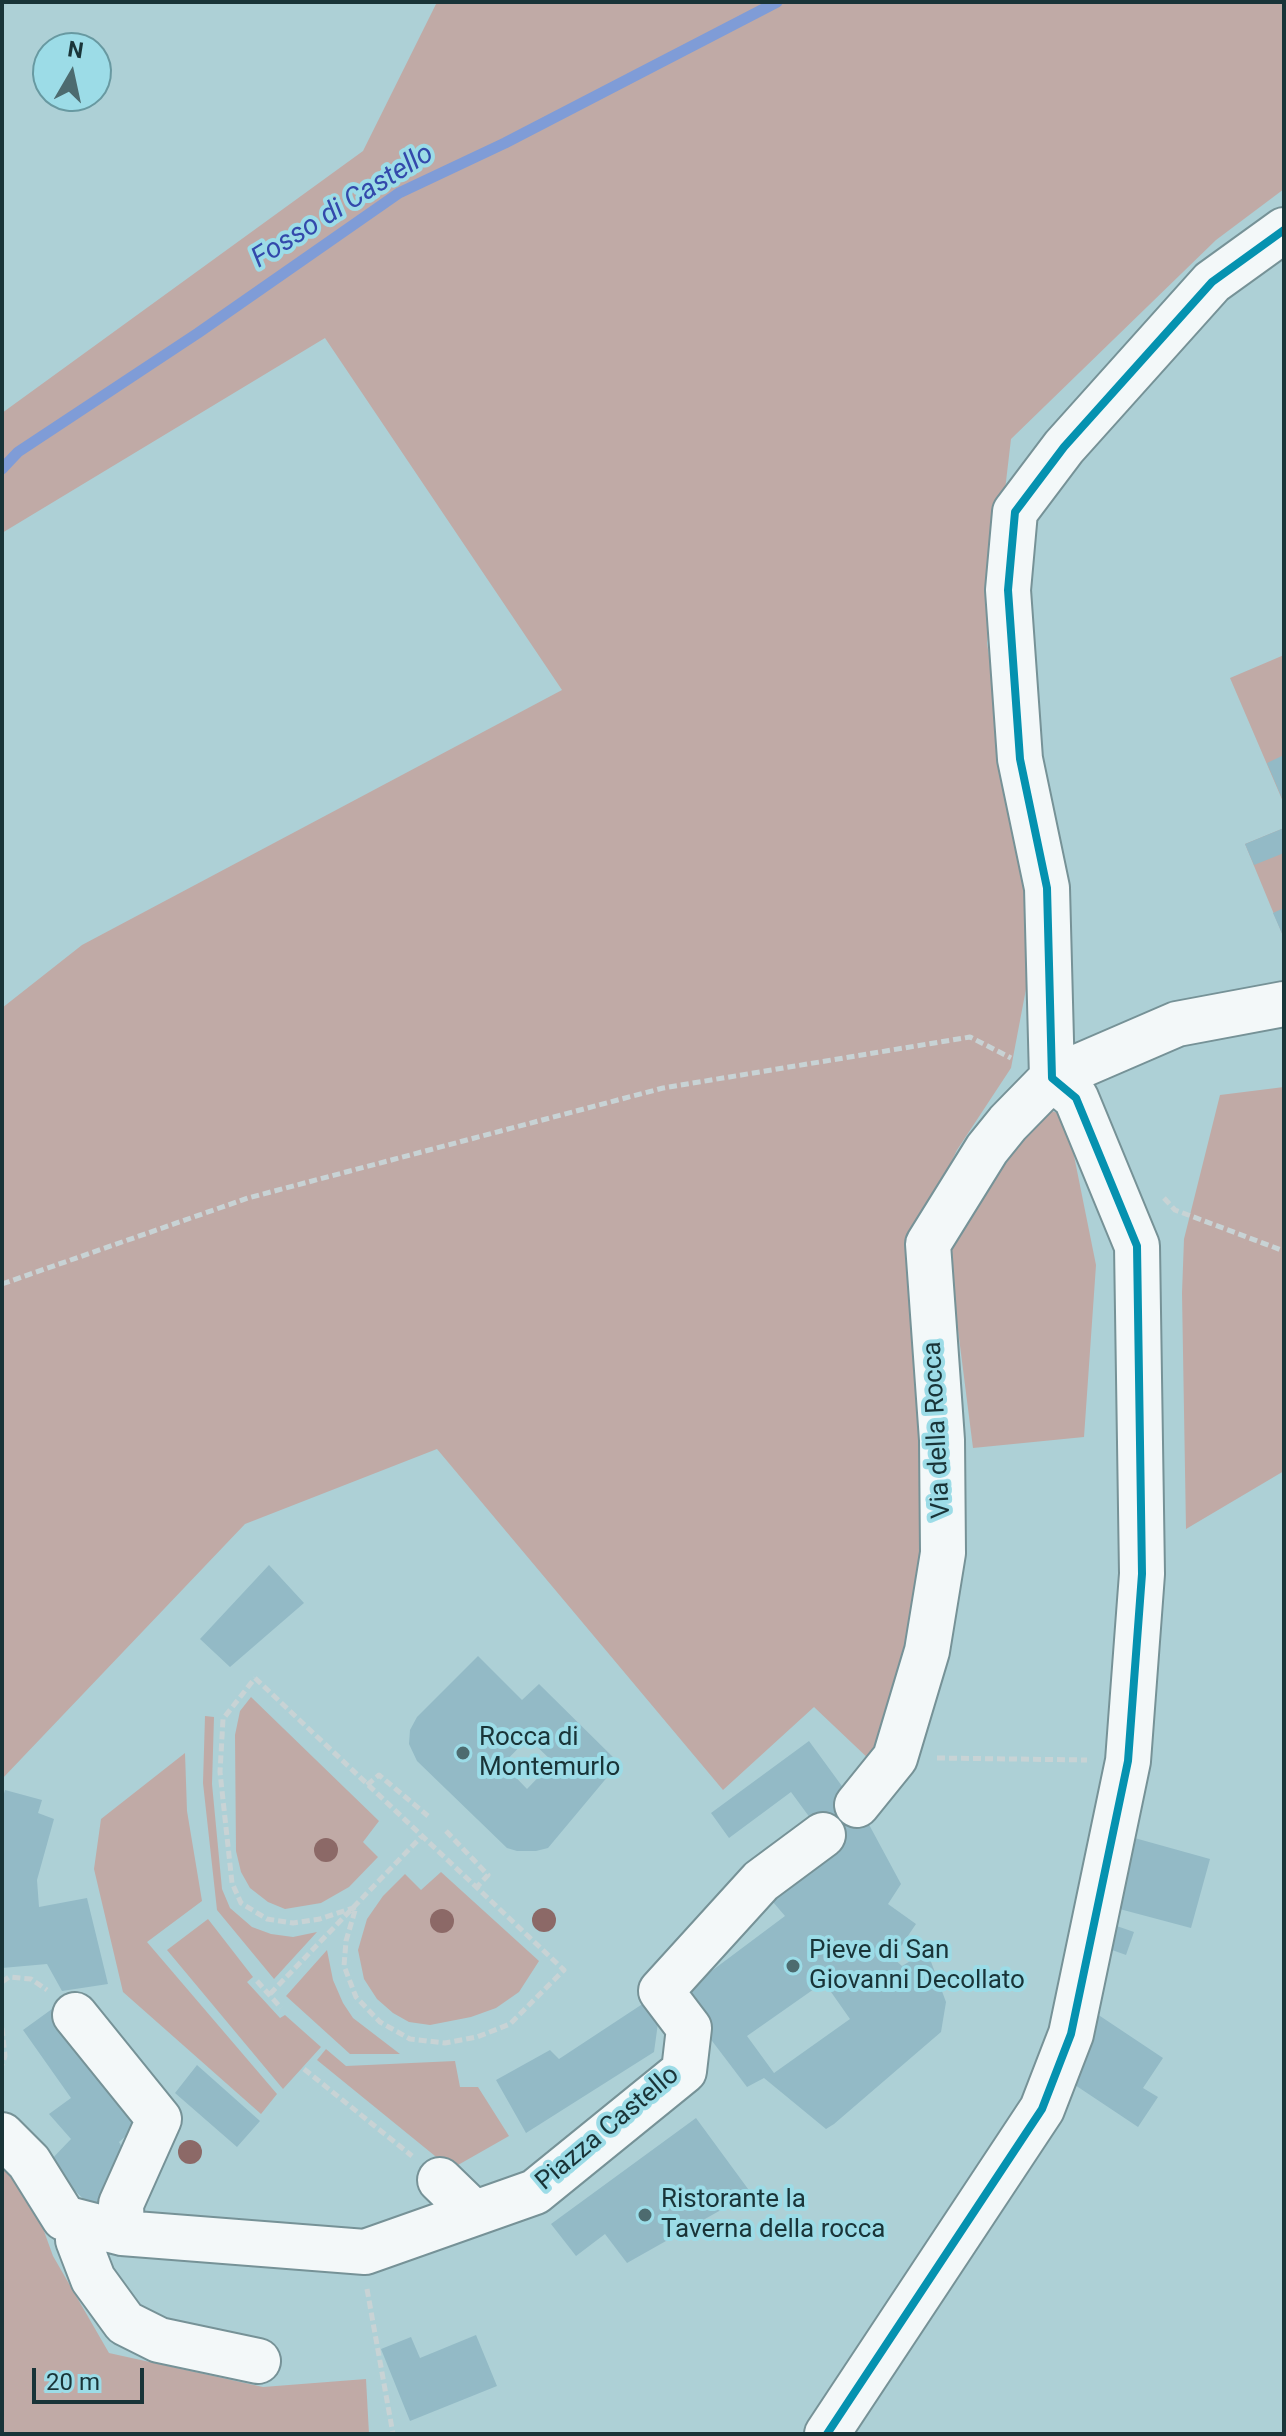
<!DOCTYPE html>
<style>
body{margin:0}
#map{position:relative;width:1286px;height:2436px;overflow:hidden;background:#add0d6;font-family:Roboto,sans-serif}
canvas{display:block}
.frame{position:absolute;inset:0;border:4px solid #193438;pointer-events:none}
.north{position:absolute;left:32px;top:32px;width:80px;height:80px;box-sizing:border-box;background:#9cdce7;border:2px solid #6899a1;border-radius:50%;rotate:9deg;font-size:22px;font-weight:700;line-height:32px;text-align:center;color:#193438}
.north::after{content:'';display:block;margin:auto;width:28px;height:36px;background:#4d6b6f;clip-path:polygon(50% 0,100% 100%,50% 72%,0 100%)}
.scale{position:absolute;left:32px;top:2368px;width:112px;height:36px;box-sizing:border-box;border:4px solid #193438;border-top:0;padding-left:10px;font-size:24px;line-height:28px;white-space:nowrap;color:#193438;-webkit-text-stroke:6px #9cdce7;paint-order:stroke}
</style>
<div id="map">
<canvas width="1286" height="2436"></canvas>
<div class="frame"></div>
<div class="north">N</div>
<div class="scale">20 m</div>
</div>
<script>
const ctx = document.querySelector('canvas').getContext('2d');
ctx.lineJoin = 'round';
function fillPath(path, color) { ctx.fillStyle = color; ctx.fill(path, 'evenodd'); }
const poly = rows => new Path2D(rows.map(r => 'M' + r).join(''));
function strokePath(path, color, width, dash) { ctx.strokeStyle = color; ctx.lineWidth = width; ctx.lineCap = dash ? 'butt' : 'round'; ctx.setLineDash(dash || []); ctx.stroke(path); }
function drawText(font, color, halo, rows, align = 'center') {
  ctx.font = font + ' Roboto,sans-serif'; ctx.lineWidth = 8; ctx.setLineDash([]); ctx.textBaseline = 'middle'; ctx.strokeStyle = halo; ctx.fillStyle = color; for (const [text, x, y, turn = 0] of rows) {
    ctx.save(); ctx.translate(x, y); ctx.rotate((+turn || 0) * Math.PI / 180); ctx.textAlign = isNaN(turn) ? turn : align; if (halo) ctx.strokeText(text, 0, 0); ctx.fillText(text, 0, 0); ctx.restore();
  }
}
fillPath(poly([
 [437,2,1284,2,1284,189,1216,240,1011,439,987,643,1026,892,1026,989,1011,1068,957,1150,906,1255,922,1475,917,1623,872,1762,814,1707,723,1790,437,1449,245,1524,2,1779,2,1008,82,945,562,690,325,338,2,533,2,413,363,151],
 [1284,655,1284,804,1230,678],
 [1284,828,1284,936,1283,936,1245,844],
 [1284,1087,1284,1471,1186,1529,1182,1293,1184,1239,1220,1095],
 [1046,1109,1066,1116,1096,1265,1084,1437,973,1448,947,1243],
 [251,1697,379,1821,363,1842,378,1857,349,1887,321,1903,285,1909,268,1902,250,1888,241,1872,236,1851,235,1735,240,1711],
 [205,1716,214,1717,212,1784,222,1889,230,1908,252,1927,271,1934,293,1937,317,1932,274,1979,217,1910,203,1783],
 [185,1753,187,1811,202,1901,147,1942,277,2094,261,2114,123,1992,94,1869,101,1819],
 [441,1872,539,1961,519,1992,496,2008,471,2017,430,2025,409,2022,393,2013,377,1999,364,1979,358,1950,367,1919,383,1896,405,1874,421,1890],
 [208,1919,253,1977,247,1982,280,2018,285,2015,321,2047,283,2089,167,1950],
 [327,1950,333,1980,343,2003,353,2018,400,2054,350,2054,286,1996],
 [326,2049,346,2066,455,2061,460,2087,478,2087,509,2136,451,2169,317,2060],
 [2,2147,27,2184,53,2256,109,2353,263,2387,366,2379,369,2434,2,2434]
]), '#c0aaa6');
strokePath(poly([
 [2,469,18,452,198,333,399,193,505,143,777,2]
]), '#7f9cd7', 11);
fillPath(poly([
 [1284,755,1284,803,1267,763],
 [1284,828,1284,853,1254,865,1245,844],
 [1284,908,1284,938,1273,913],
 [269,1565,304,1603,230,1667,200,1639],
 [478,1656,522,1700,539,1684,619,1763,548,1848,536,1851,517,1851,507,1848,417,1761,409,1744,410,1730,417,1717],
 [528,1738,553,1762,527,1789,503,1764],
 [809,1741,866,1819,901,1884,888,1904,916,1924,893,1958,902,1966,927,1951,946,2002,941,2032,834,2124,826,2129,764,2078,747,2087,678,1996,785,1916,767,1895,830,1845,791,1792,729,1838,711,1813],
 [824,1982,850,2019,774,2073,747,2036],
 [5,1790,42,1800,38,1813,54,1819,37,1880,39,1907,87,1898,108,1984,62,1991,47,1964,2,1968,2,1801],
 [1131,1837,1210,1859,1191,1928,1112,1907],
 [1108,1923,1134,1932,1126,1955,1101,1946],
 [644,2003,658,2023,654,2052,526,2133,496,2080,550,2050,559,2059],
 [1085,2006,1163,2058,1143,2088,1158,2097,1138,2127,1069,2081],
 [52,2009,143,2121,119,2142,135,2169,96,2211,47,2164,71,2139,49,2114,71,2098,23,2030],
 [197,2065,260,2121,237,2147,175,2093],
 [696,2118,751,2193,627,2263,605,2234,576,2256,551,2224],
 [476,2335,497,2386,410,2421,381,2349,411,2337,420,2358]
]), '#93bac6');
const minor = poly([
 [857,1805,895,1758,927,1651,943,1553,942,1440,928,1244,987,1149,1008,1123,1052,1078,1177,1024,1284,1004],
 [75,2015,159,2119,121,2204,122,2233],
 [2,2135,29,2162,64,2218,122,2233,365,2252,535,2192,684,2071,689,2028,661,1991,761,1881,823,1835],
 [440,2180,474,2213],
 [95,2226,78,2240,93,2279,125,2323,159,2340,258,2361],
 [827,2434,1042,2109,1071,2034,1128,1761,1142,1574,1137,1246,1076,1098,1052,1078,1047,888,1020,759,1008,590,1015,512,1064,447,1212,282,1284,230]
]);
strokePath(minor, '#769297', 48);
strokePath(poly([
 [1164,1198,1175,1210,1284,1251],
 [2,1284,248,1198,663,1088,970,1037,1011,1058],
 [255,1678,564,1970,510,2024,477,2037,445,2043,410,2039,380,2022,356,1997,344,1966,346,1941,356,1907,320,1919,293,1923,267,1919,241,1903,232,1883,220,1772,223,1719,255,1678],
 [937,1758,1087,1760],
 [367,1785,379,1775,428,1816],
 [446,1831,488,1875,476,1888],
 [257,1981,281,2008],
 [2,1982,9,1977,31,1979,47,1990],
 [270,1994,421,1837],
 [2,2028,5,2056,2,2065],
 [304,2069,412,2156],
 [367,2289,393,2434]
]), '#c8d3d5', 5, [8, 4]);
strokePath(minor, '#f3f8f9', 44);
strokePath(poly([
 [827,2434,1042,2109,1071,2034,1128,1761,1142,1574,1137,1246,1076,1098,1052,1078,1047,888,1020,759,1008,590,1015,512,1064,447,1212,282,1284,230]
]), '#0592b0', 8);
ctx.fillStyle = '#8c6967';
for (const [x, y] of [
 [326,1850],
 [544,1920],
 [442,1921],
 [190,2152]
]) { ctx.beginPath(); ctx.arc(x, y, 12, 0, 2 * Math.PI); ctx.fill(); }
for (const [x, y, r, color] of [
 [463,1753,8,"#4d6b6f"],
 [793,1966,8,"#4d6b6f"],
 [645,2215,8,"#4d6b6f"]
]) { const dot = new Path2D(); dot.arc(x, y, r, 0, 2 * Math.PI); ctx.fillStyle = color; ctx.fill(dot); strokePath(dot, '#9cdce7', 3); }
drawText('26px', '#193438', '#9cdce7', [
 ["Via della Rocca",938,1430,-93],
 ["Piazza Castello",608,2129,-40]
]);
drawText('26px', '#193438', '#9cdce7', [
 ["Rocca di",479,1738],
 ["Montemurlo",479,1768],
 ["Pieve di San",809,1951],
 ["Giovanni Decollato",809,1981],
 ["Ristorante la",661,2200],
 ["Taverna della rocca",661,2230]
], 'left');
drawText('italic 28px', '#3349ab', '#9cdce7', [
 ["Fosso di Castello",343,207,-32]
]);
</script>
